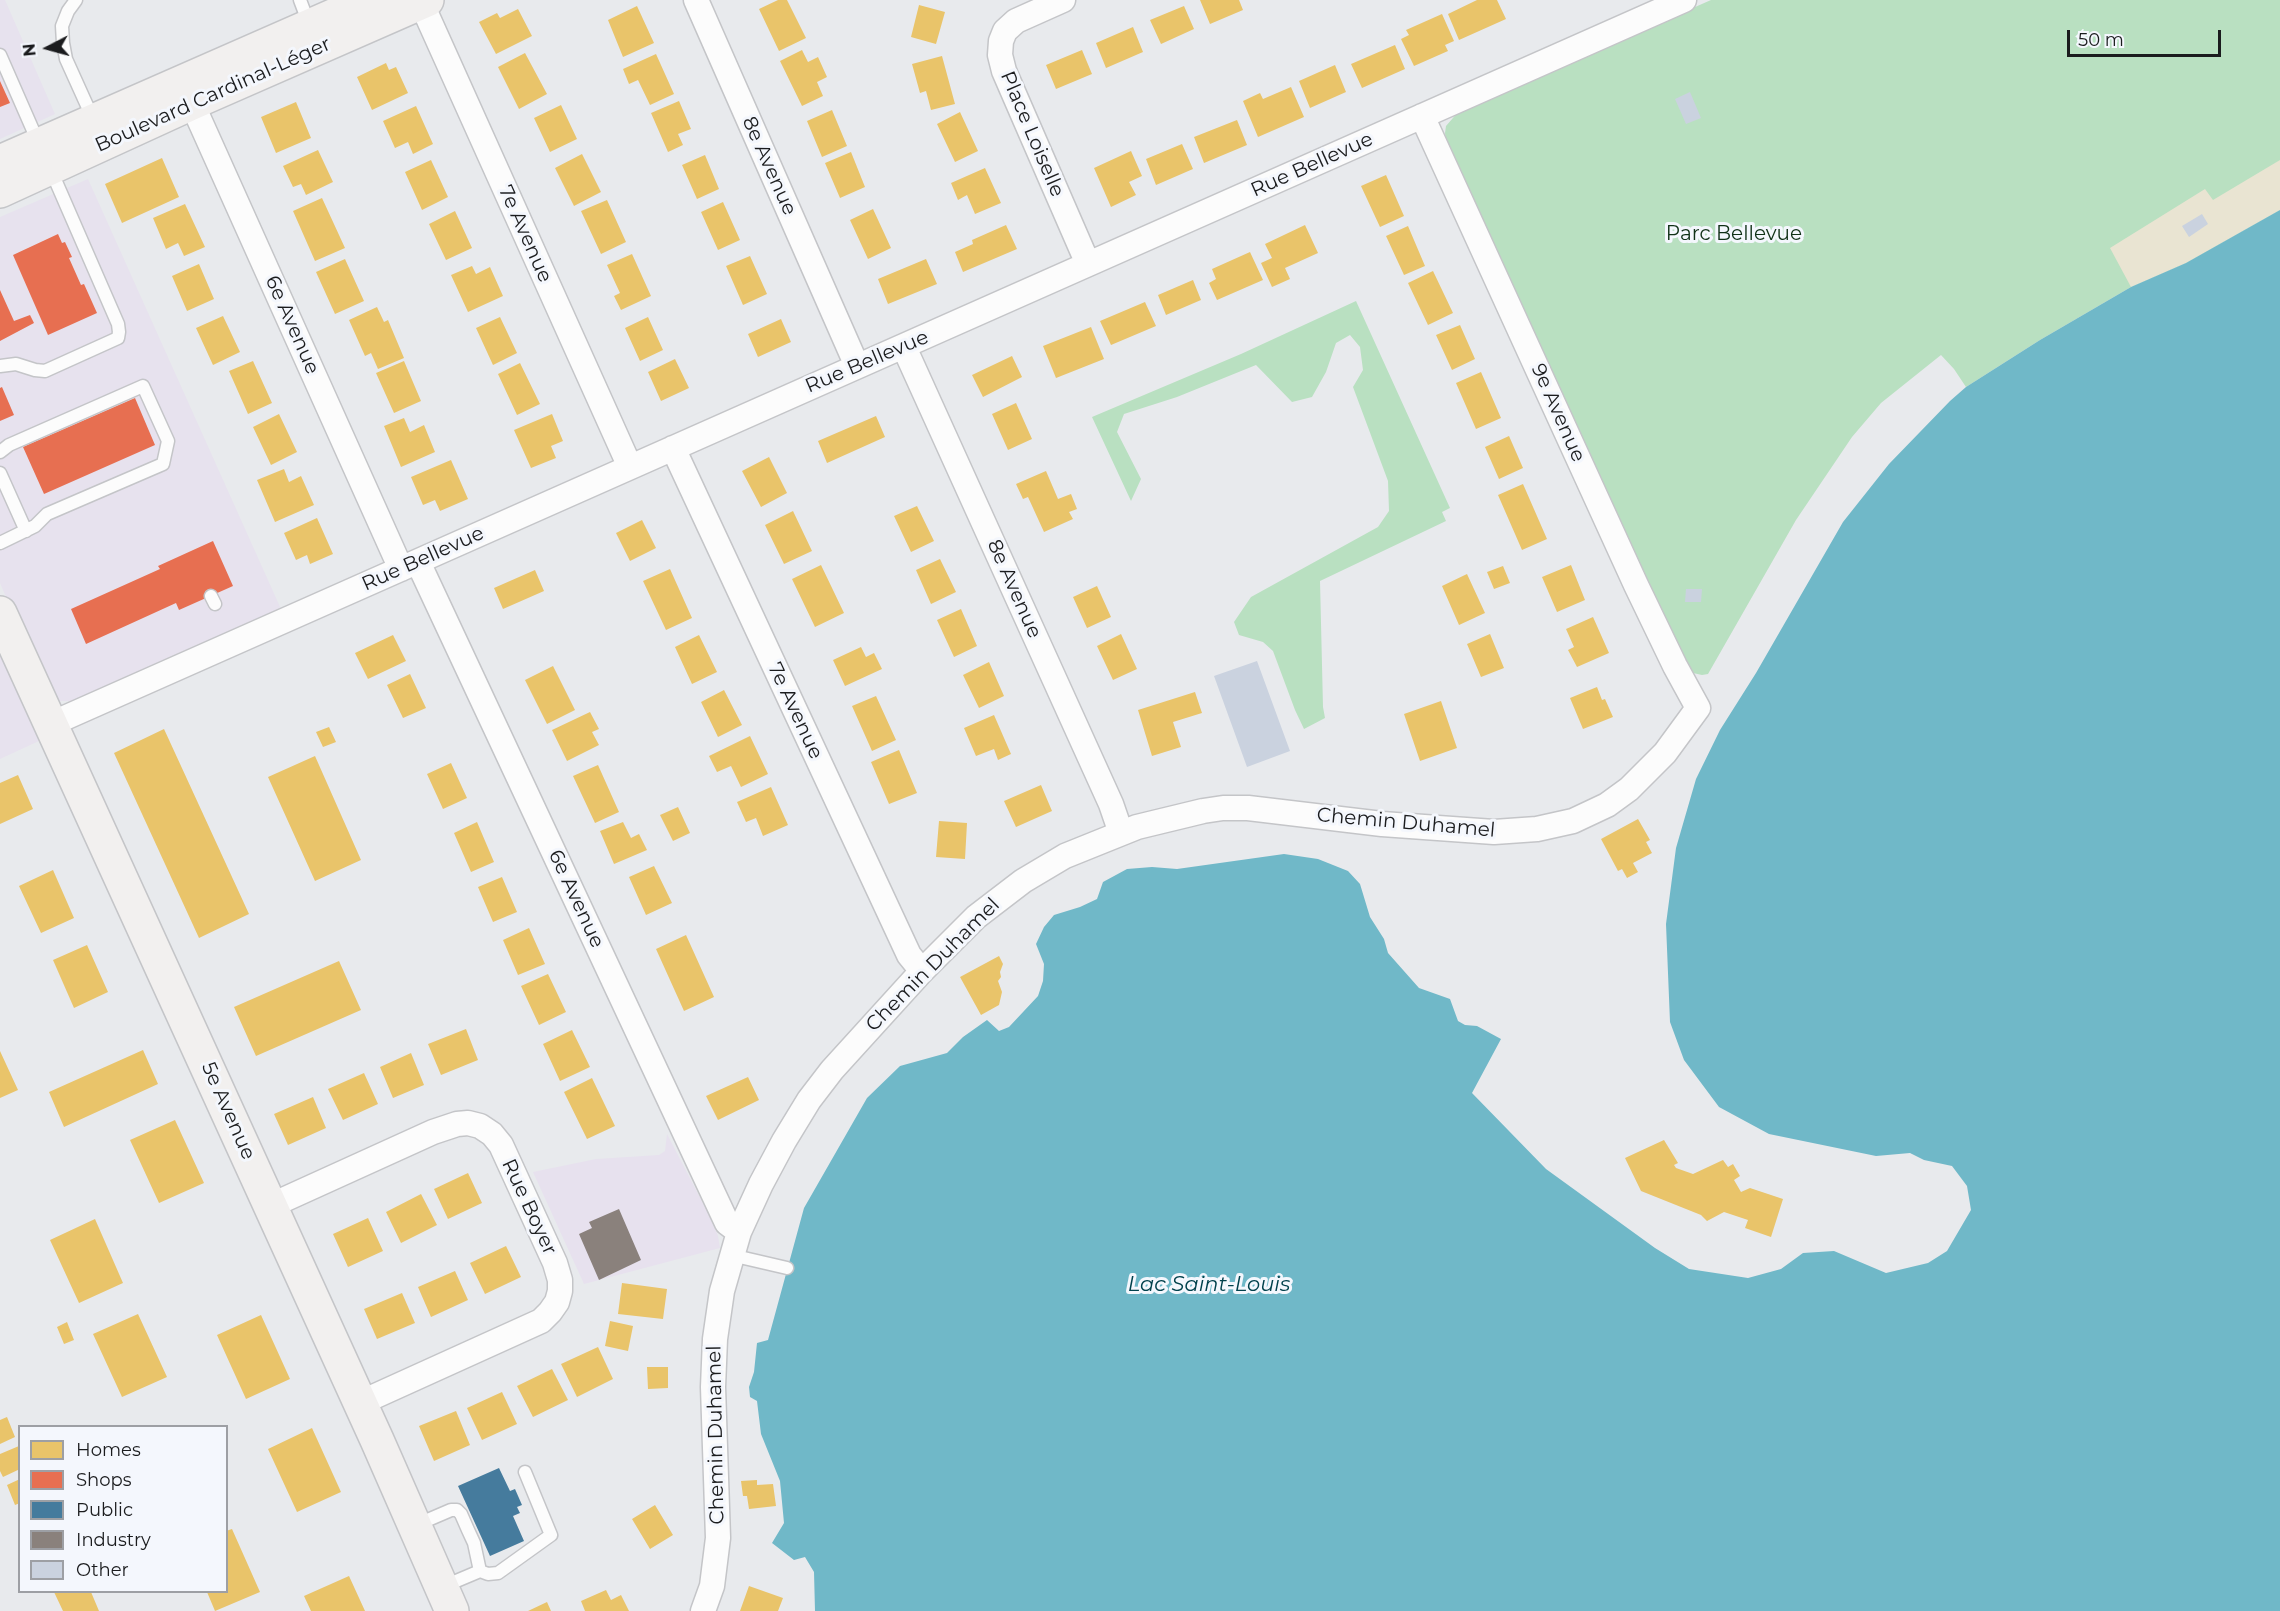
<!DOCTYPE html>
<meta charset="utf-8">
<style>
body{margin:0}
#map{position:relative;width:2280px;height:1611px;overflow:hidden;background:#e8eaed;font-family:Montserrat,sans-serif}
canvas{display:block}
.legend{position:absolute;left:18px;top:1425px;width:210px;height:168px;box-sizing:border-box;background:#f4f7fd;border:2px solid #9d9fa4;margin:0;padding:8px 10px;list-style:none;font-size:18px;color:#1b1c1e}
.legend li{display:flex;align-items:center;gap:12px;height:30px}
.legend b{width:30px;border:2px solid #9d9fa4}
.north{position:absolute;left:18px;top:18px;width:60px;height:60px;-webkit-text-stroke:4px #f4f7fd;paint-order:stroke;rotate:264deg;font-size:16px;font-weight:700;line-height:24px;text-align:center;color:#1b1c1e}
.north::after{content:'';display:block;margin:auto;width:21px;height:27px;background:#1b1c1e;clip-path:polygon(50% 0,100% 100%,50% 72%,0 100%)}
.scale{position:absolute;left:2067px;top:30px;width:154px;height:27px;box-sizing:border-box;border:3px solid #1b1c1e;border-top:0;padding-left:8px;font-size:18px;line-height:21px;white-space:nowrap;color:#1b1c1e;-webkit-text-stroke:4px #f4f7fd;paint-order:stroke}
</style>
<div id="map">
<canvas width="2280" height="1611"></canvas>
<ul class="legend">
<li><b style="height:16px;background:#e9c46a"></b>Homes</li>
<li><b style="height:16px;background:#e76f51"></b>Shops</li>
<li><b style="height:16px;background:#457b9d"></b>Public</li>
<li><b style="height:16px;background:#8a817c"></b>Industry</li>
<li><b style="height:16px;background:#cad2df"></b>Other</li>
</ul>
<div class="north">N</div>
<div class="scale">50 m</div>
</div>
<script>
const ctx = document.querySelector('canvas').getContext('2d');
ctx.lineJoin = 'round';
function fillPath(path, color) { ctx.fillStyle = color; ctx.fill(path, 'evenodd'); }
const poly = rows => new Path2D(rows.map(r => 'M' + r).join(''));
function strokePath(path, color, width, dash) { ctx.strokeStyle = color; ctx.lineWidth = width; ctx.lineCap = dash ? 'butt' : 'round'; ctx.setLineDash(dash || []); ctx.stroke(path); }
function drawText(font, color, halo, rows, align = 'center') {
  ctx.font = font + ' Montserrat,sans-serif'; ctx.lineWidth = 6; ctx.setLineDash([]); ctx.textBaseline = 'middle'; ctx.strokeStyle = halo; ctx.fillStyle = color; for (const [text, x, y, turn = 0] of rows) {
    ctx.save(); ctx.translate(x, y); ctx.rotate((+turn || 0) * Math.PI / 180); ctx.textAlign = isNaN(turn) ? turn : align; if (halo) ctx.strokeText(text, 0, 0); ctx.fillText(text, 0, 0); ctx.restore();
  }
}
fillPath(poly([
 [0,0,5,0,55,114,0,139],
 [88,179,281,609,73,701,60,701,51,696,27,646,0,583,0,217],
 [0,654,39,741,0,759]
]), '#e7e2ee');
fillPath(poly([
 [667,1134,709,1215,718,1236,720,1248,584,1284,533,1172,596,1159,659,1155,665,1151]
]), '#e7e1ee');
fillPath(poly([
 [1711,0,2280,0,2280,210,2186,263,2131,287,2040,340,1966,387,1954,369,1941,355,1881,403,1852,437,1796,520,1708,674,1702,675,1693,673,1685,662,1446,141,1445,133,1446,126,1459,111],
 [1356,301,1450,508,1442,512,1446,521,1320,581,1323,707,1325,718,1304,729,1295,710,1273,651,1263,642,1239,635,1234,622,1251,597,1378,527,1389,511,1388,481,1353,387,1363,370,1360,347,1350,335,1336,343,1326,372,1312,397,1292,402,1256,365,1177,397,1124,414,1117,432,1141,479,1131,501,1092,417,1241,354]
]), '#b9e0c1');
fillPath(poly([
 [2280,160,2280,210,2186,263,2131,287,2110,248,2205,189,2213,200]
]), '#e9e4d2');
fillPath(poly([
 [2280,210,2280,1611,815,1611,814,1572,805,1557,794,1560,772,1543,784,1523,780,1481,761,1434,757,1401,750,1397,749,1387,754,1372,757,1343,768,1340,804,1208,867,1098,900,1066,947,1053,963,1037,987,1020,999,1031,1009,1027,1038,996,1043,981,1044,964,1036,944,1044,927,1054,915,1080,907,1097,899,1103,882,1127,869,1152,867,1177,869,1284,854,1318,859,1348,871,1360,884,1370,917,1384,939,1388,953,1419,988,1450,999,1458,1021,1465,1025,1477,1026,1501,1039,1472,1093,1546,1169,1655,1248,1689,1269,1748,1278,1781,1269,1803,1253,1834,1251,1886,1273,1928,1263,1947,1251,1971,1210,1967,1186,1952,1166,1924,1160,1910,1153,1876,1156,1769,1134,1719,1107,1684,1060,1670,1022,1666,924,1676,848,1696,779,1720,730,1756,673,1843,522,1889,464,1950,401,1966,387,2040,340,2131,287,2186,263]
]), '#70b8c8');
fillPath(poly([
 [778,0,787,0,806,38,779,51,759,9],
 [1200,0,1239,0,1243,10,1210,24],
 [1477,0,1497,0,1506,19,1459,40,1448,14],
 [919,5,945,12,936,44,911,37],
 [637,6,654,43,623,57,608,20],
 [1184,6,1194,29,1161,44,1150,20],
 [518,9,532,36,496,54,479,22,497,13,500,18],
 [1442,14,1454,41,1445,45,1448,51,1414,66,1401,39,1409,35,1406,30],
 [1133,27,1143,52,1106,68,1096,43],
 [1395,45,1405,69,1362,88,1351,64],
 [802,50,808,62,818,57,827,77,817,82,823,96,802,106,780,61],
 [1082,50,1092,74,1056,89,1046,65],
 [525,53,547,94,519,109,498,67],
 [656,54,674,94,650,105,638,80,629,84,623,69],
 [942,56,955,104,931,110,926,91,920,93,912,64],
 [386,63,389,70,396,67,408,93,372,110,357,77],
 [1335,65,1346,92,1310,108,1299,81],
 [1291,87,1304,117,1258,137,1243,101,1260,93,1263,99],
 [679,101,691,129,678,134,683,145,668,152,651,113],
 [296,102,311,138,276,153,261,117],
 [561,105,577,139,550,152,534,118],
 [416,106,433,144,413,154,408,142,395,148,383,121],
 [832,110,847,146,822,157,807,121],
 [960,112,978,151,955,162,937,124],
 [1237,120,1247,145,1204,163,1194,137],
 [1182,144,1193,169,1156,185,1146,159],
 [318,150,333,182,306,195,301,184,293,187,283,166],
 [1131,151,1142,176,1129,182,1136,195,1111,207,1094,168],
 [851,152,865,187,840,198,825,163],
 [582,154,601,192,574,206,555,168],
 [705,155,719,189,697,199,682,165],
 [162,158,179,197,122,223,105,184],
 [431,160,448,197,422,210,405,172],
 [985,168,1001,203,975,214,967,195,958,200,951,183],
 [1386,175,1404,216,1380,227,1361,186],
 [322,198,345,248,315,261,293,211],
 [607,200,626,242,601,254,581,211],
 [723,202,740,240,718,250,701,212],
 [185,204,205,247,184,256,178,243,166,249,153,218],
 [873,209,891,248,868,259,850,220],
 [455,211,472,248,446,260,429,224],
 [1006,225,1017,249,963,272,955,252,973,244,972,240],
 [1305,225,1318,253,1285,268,1290,279,1272,287,1261,263,1272,258,1265,244],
 [1408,226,1425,266,1404,275,1386,236],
 [1250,252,1263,280,1217,300,1209,283,1216,279,1212,269],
 [632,254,651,296,621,310,614,296,620,293,607,265],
 [750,256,767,294,743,305,726,266],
 [345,259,364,301,335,314,316,272],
 [926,259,937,284,888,304,878,279],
 [199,264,214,299,187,311,172,276],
 [472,266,476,274,490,267,503,296,468,312,451,275],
 [1433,271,1453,313,1428,325,1408,283],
 [1193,280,1201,300,1166,315,1158,295],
 [1145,302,1156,326,1111,345,1100,321],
 [377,307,384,322,388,320,404,358,378,369,371,353,365,356,349,320],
 [223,316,240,352,213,365,196,328],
 [500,317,517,353,493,365,476,328],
 [648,317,663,350,640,361,625,328],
 [781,319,791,342,758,357,748,334],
 [1460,325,1475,359,1452,370,1436,335],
 [1091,327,1104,359,1056,378,1043,346],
 [1012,356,1022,377,983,397,972,375],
 [675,359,689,388,661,401,648,372],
 [253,361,272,403,248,414,229,371],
 [404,361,421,401,394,413,376,373],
 [520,363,540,404,517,415,498,374],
 [1481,372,1501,418,1476,429,1456,383],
 [1016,403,1032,439,1008,450,992,414],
 [279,414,297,452,271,465,253,427],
 [552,414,563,441,551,446,556,458,531,468,514,430],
 [876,416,885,437,827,463,818,441],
 [404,418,410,432,424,425,435,452,401,467,384,426],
 [1509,436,1523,468,1499,479,1485,447],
 [769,457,787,493,761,507,742,471],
 [451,460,468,499,440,511,435,500,423,505,411,477],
 [284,469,289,482,301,476,314,505,275,522,257,480],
 [1046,471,1058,499,1071,494,1077,509,1069,512,1073,519,1044,532,1028,497,1023,499,1016,484],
 [1523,484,1547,539,1522,550,1498,495],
 [917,506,934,541,911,552,894,516],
 [793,511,812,551,784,564,765,525],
 [317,518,333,554,310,564,307,555,296,560,284,533],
 [642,520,656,548,630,561,616,533],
 [940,559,956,592,931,604,916,570],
 [821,565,844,613,815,627,792,579],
 [1571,565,1585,600,1557,612,1542,577],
 [1503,566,1510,583,1494,589,1487,572],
 [670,569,692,618,666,630,643,581],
 [535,570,544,591,503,609,494,588],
 [1467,574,1485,613,1459,625,1442,586],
 [1097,586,1111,617,1087,628,1073,597],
 [961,609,977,646,954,657,937,620],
 [1593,617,1609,653,1577,667,1568,650,1574,647,1566,629],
 [1121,634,1137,669,1113,680,1097,646],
 [1490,634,1504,668,1481,677,1467,644],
 [393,635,406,661,368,679,355,653],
 [699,635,717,672,692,684,675,647],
 [861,647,866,657,874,653,882,669,845,686,833,660],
 [989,662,1004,696,979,708,963,675],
 [553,666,575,710,547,724,525,680],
 [410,674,426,708,403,718,387,685],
 [1597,687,1602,700,1605,699,1613,717,1583,729,1570,698],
 [724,690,742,725,718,737,701,702],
 [1195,692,1202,713,1173,722,1181,747,1152,756,1138,710],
 [876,696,896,740,872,751,852,706],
 [1441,701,1457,748,1420,761,1404,714],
 [590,712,599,729,592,732,599,745,567,761,552,730],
 [994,715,1011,754,998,760,994,749,976,756,964,728],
 [329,727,336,742,323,747,316,732],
 [164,729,249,914,199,938,114,753],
 [750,736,768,774,741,787,731,766,717,772,709,756],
 [899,750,917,793,889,804,871,762],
 [315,756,361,860,315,881,268,777],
 [451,763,467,798,443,809,427,774],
 [598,765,619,812,595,823,573,776],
 [18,775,33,809,0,824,0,783],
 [1041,785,1052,811,1016,827,1004,801],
 [771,787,788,825,763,836,756,818,746,822,737,802],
 [678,807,690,833,673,841,660,815],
 [1638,819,1650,840,1646,842,1652,853,1633,863,1638,872,1627,878,1622,869,1618,871,1601,839],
 [939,821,967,823,965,859,936,857],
 [477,822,494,862,471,872,454,833],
 [623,822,631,838,639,834,647,850,614,864,600,831],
 [654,866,672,903,646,915,629,877],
 [53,870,74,918,41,933,19,886],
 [502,877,517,912,493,922,478,887],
 [529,928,545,964,518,975,503,940],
 [686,935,714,997,684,1011,656,949],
 [87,945,108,992,74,1008,53,960],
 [999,956,1003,964,1000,972,1001,977,998,981,1002,992,999,1005,981,1015,960,977],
 [339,961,361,1010,256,1056,234,1007],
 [548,974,566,1012,539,1025,521,986],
 [466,1029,478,1060,441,1075,428,1044],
 [572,1030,590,1067,560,1081,543,1044],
 [143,1050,158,1084,64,1127,49,1092],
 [0,1051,18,1090,0,1098],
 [411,1053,424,1085,393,1098,380,1067],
 [364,1073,378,1104,343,1120,328,1089],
 [748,1077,759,1100,718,1120,706,1096],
 [592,1078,615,1126,587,1139,564,1092],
 [313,1097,326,1128,288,1145,274,1114],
 [175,1120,204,1183,159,1203,130,1140],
 [1664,1140,1678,1163,1674,1165,1676,1168,1693,1174,1723,1160,1728,1167,1733,1164,1740,1176,1734,1180,1741,1192,1750,1188,1783,1199,1771,1237,1745,1228,1748,1220,1724,1212,1707,1221,1701,1215,1641,1191,1625,1158],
 [468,1173,482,1203,448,1219,434,1189],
 [421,1194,437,1225,401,1243,386,1212],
 [368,1218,383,1251,348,1267,333,1234],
 [95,1219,123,1283,79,1303,50,1240],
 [506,1246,521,1277,485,1294,470,1263],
 [455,1271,468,1300,431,1317,418,1287],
 [622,1283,667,1289,663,1319,618,1314],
 [402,1293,415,1323,377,1339,364,1309],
 [138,1314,167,1377,122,1397,93,1334],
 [261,1315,290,1379,246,1399,217,1335],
 [610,1321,633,1326,628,1351,605,1346],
 [67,1322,74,1340,64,1344,57,1327],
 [598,1347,613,1379,577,1397,561,1364],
 [647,1367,668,1367,668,1388,648,1389],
 [552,1369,568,1400,533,1417,517,1386],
 [502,1392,517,1424,482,1440,467,1408],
 [456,1411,470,1445,434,1461,419,1426],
 [7,1417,15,1437,0,1444,0,1420],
 [312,1428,341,1492,297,1512,268,1449],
 [19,1446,20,1469,3,1477,0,1471,0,1454],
 [20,1479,20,1503,15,1505,7,1485],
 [757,1480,757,1485,773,1484,776,1506,749,1509,747,1496,743,1496,741,1481],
 [655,1505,673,1535,650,1549,632,1519],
 [232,1529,260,1592,215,1611,207,1592,226,1592,226,1531],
 [349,1576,365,1611,311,1611,304,1596],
 [749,1586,783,1598,778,1611,740,1611],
 [606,1590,611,1600,621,1595,629,1611,585,1611,581,1601],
 [54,1592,91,1592,99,1611,63,1611],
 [547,1602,551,1611,528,1611]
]), '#e9c46a');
fillPath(poly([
 [0,81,10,103,0,107],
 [58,234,62,243,65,242,72,257,69,258,81,285,84,284,97,313,48,335,13,255],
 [0,290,14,321,30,315,34,323,0,341],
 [2,387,14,415,0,421,0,388],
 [135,398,155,445,44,494,23,447],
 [213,541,233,586,179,610,176,603,86,644,71,609,160,569,158,566]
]), '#e76f51');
fillPath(poly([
 [499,1468,510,1491,515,1489,522,1505,517,1507,520,1513,513,1516,524,1541,490,1556,458,1486]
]), '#457b9d');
fillPath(poly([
 [619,1209,641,1260,599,1280,579,1234,592,1228,589,1222]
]), '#8a817c');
fillPath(poly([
 [1690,92,1701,118,1686,124,1675,99],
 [2202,214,2208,224,2189,237,2182,226],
 [1686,589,1702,589,1701,602,1685,602],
 [1257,661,1290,751,1247,767,1214,676]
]), '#cad2df');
const lane = poly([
 [76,0,68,11,62,26,63,43,66,59,94,121],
 [300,0,309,24],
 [0,55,39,144],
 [0,366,16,364,35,370,45,371,118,338,119,332,118,324,50,168],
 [0,452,9,445,143,386,168,441,163,464,47,514,35,526,0,543],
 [0,473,26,531],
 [211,596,215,604],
 [731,1255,787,1268],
 [416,1525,451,1510,457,1510,461,1514,468,1530,474,1543,480,1571,442,1587],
 [480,1571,488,1574,498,1573,551,1535,525,1472]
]);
const street = poly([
 [420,0,630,467],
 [696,0,857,366],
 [1063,0,1016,21,1005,31,1001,41,1000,55,1004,71,1088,264],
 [186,90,401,569],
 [904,347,1111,804,1121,833],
 [673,448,909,955,922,971],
 [418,562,727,1223,739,1232],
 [51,724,1684,0],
 [270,1206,433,1132,457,1124,468,1123,480,1126,492,1134,501,1145,555,1263,560,1280,560,1291,557,1302,550,1312,541,1321,360,1403],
 [703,1611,712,1586,718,1538,713,1387,715,1339,722,1291,739,1232,761,1184,784,1141,809,1100,832,1070,922,971,976,917,1023,881,1065,856,1137,827,1203,811,1223,808,1248,808,1382,824,1494,832,1537,829,1573,821,1607,805,1629,789,1665,753,1698,708,1675,666,1636,585,1422,116]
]);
const secondary = poly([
 [0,162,369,0],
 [0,191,192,103,427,0],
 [0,613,377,1440,452,1611]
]);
strokePath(lane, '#c4c5c8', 15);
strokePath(street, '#c4c5c8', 27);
strokePath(secondary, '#c4c5c8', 36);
strokePath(lane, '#fcfcfc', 12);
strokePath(street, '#fcfcfc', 24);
strokePath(secondary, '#f2f0ef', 33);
drawText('20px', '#1b1c1e', '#f4f7fd', [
 ["Boulevard Cardinal-Léger",213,95,-24],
 ["Place Loiselle",1032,134,67],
 ["Rue Bellevue",1312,165,-24],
 ["8e Avenue",769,166,66],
 ["7e Avenue",525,234,66],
 ["6e Avenue",292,325,66],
 ["Rue Bellevue",867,362,-23],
 ["9e Avenue",1558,413,66],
 ["Rue Bellevue",423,559,-24],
 ["8e Avenue",1014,589,66],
 ["7e Avenue",795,711,65],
 ["Chemin Duhamel",1406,823,5],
 ["6e Avenue",576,899,65],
 ["Chemin Duhamel",933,965,-45],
 ["5e Avenue",228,1111,66],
 ["Rue Boyer",529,1207,65],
 ["Chemin Duhamel",716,1435,-91]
]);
drawText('20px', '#103117', '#f4f7fd', [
 ["Parc Bellevue",1734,234]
]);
drawText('italic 21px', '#00414c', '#f4f7fd', [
 ["Lac Saint-Louis",1209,1285]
]);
</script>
